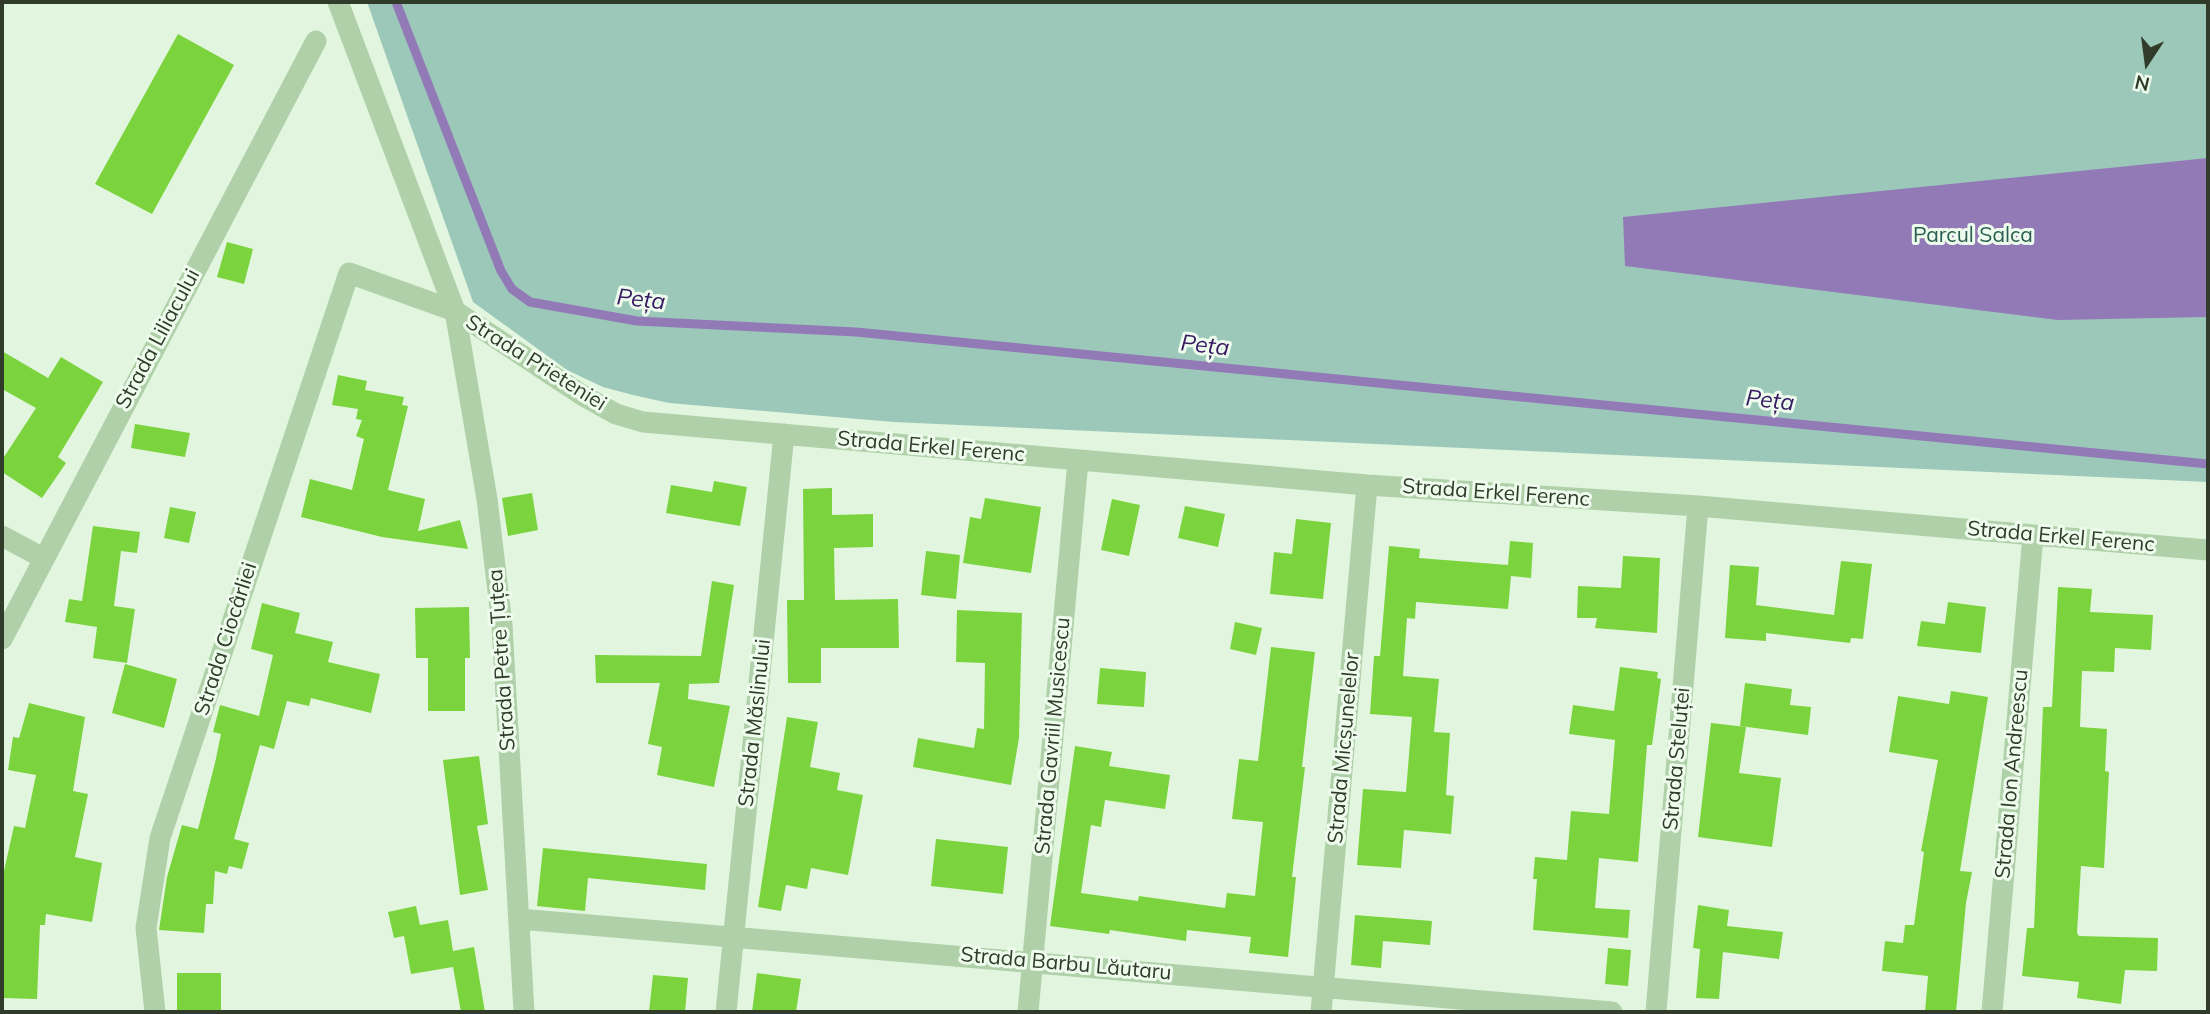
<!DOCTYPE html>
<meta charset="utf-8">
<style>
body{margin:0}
#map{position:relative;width:2210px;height:1014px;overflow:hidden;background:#e2f6df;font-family:Mulish,sans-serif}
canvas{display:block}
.frame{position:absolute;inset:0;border:4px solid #303c29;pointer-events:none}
.north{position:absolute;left:2112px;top:28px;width:70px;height:70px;-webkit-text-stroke:5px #eefced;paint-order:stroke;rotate:193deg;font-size:19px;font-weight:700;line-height:28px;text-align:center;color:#303c29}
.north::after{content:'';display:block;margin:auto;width:24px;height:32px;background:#303c29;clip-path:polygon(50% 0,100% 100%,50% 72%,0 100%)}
</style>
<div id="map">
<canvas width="2210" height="1014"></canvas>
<div class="frame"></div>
<div class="north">N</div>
</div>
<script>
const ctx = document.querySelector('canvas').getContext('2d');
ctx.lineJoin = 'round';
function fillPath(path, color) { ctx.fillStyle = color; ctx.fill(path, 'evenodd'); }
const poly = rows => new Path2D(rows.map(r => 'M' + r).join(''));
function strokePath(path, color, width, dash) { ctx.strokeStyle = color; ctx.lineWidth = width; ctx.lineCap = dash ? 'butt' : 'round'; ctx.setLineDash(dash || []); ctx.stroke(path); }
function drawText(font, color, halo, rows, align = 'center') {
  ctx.font = font + ' Mulish,sans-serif'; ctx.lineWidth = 6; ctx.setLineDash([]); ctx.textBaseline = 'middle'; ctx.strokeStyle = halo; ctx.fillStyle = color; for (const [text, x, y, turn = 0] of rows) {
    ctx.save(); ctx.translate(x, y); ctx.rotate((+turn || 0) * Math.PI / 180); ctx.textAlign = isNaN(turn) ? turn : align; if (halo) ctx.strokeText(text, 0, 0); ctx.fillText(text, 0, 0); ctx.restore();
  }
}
fillPath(poly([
 [367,2,2208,2,2208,482,894,422,669,403,633,395,603,387,567,370,473,302]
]), '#9cc8ba');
fillPath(poly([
 [2208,158,2208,317,2058,320,1625,266,1623,217]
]), '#927ab7');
strokePath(poly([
 [396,2,501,271,512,289,530,302,637,321,856,332,2208,464]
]), '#927ab7', 9);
fillPath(poly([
 [178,34,234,65,152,214,95,184],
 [227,242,253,249,244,284,217,277],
 [2,351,48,378,61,357,103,382,58,457,66,463,42,498,2,472,2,460,36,408,2,389],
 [338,375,367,381,365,390,404,397,402,405,408,406,388,490,425,499,418,531,460,520,468,549,382,537,301,517,310,479,352,490,364,439,356,436,362,420,356,419,358,409,332,405],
 [135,424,190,433,185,457,131,448],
 [714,481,747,487,740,526,666,513,671,485,712,492],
 [832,488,832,515,873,514,873,547,834,548,835,600,898,599,899,648,821,648,821,683,788,683,787,600,804,600,803,489],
 [532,493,538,530,508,536,502,498],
 [985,498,1041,507,1031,573,963,563,970,517,981,519],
 [1112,499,1140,505,1129,556,1101,550],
 [1185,506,1225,514,1218,547,1178,538],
 [170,507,196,512,189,543,164,538],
 [1296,519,1331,523,1323,599,1270,594,1274,552,1292,554],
 [93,526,140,532,137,553,121,551,114,606,135,609,127,663,93,658,97,627,65,622,69,599,82,601],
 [1510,541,1533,543,1531,578,1511,576,1508,609,1416,602,1415,619,1407,618,1403,676,1439,679,1434,732,1450,733,1446,795,1454,796,1451,834,1404,830,1401,868,1357,865,1363,789,1406,792,1412,717,1370,714,1374,656,1380,656,1389,546,1420,549,1419,558,1508,565],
 [926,551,960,555,956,599,921,595],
 [1623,556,1660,558,1657,633,1595,628,1597,618,1577,618,1578,586,1621,588],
 [1841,561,1872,564,1863,639,1851,638,1850,643,1766,633,1766,641,1725,638,1730,565,1759,567,1756,605,1834,615],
 [712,581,734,585,719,683,689,684,688,699,730,706,714,787,657,775,662,747,648,744,660,683,596,683,595,655,701,656],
 [2058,587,2092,589,2090,612,2153,615,2151,650,2115,648,2114,672,2082,671,2080,727,2107,729,2105,771,2109,772,2104,868,2081,866,2077,933,2079,936,2158,938,2157,971,2125,970,2121,1004,2077,998,2079,982,2022,976,2027,928,2034,928,2043,707,2052,707],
 [1948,602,1986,607,1981,653,1917,646,1921,621,1945,624],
 [262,603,300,613,295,633,333,642,328,662,380,674,371,713,311,698,309,706,287,701,274,749,260,745,234,839,249,843,242,869,229,866,227,874,215,871,213,904,206,904,204,933,159,930,167,877,182,825,198,829,215,763,221,734,213,732,220,705,259,716,273,655,251,649],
 [469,607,470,658,465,658,465,711,428,711,428,658,416,658,415,608],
 [957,610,1022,613,1019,738,1011,785,913,767,918,738,974,748,977,728,984,729,985,663,956,662],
 [1235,622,1262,628,1256,655,1230,649],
 [1271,647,1315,652,1302,767,1305,767,1292,877,1296,877,1288,957,1249,953,1251,937,1187,930,1186,941,1110,930,1109,934,1050,926,1075,746,1112,752,1109,766,1170,775,1165,809,1105,800,1101,827,1091,825,1081,893,1138,901,1139,896,1225,908,1227,893,1255,896,1263,822,1232,819,1239,759,1258,761],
 [125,664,177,679,164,728,112,713],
 [1620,667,1658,672,1657,678,1661,679,1652,745,1647,745,1638,862,1599,858,1595,908,1630,910,1628,938,1533,930,1537,879,1533,879,1535,857,1567,860,1571,811,1609,814,1615,740,1569,734,1573,705,1614,711],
 [1100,668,1146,672,1144,707,1097,704],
 [1745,683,1792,689,1790,705,1811,707,1808,735,1740,726],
 [1951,691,1988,697,1960,871,1972,872,1966,903,1956,1012,1925,1012,1928,976,1882,971,1885,941,1903,943,1905,925,1914,925,1924,852,1921,851,1938,760,1889,752,1898,696,1949,704],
 [29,703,85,717,73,791,88,794,75,857,102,863,92,922,46,914,45,925,40,925,37,999,2,998,2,880,14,826,25,828,36,775,8,770,13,737,19,738],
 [787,717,818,722,810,767,840,773,837,790,863,795,848,875,811,868,807,889,786,885,781,911,758,907],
 [1711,723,1746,727,1739,773,1781,778,1772,847,1698,837],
 [479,756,488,824,477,826,488,890,460,895,443,760],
 [936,839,1008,847,1003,894,931,886],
 [543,848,707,864,705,890,588,878,585,911,537,906],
 [1698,905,1729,910,1727,926,1783,932,1779,959,1723,952,1719,999,1696,998,1700,949,1693,948],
 [416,906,420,925,448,920,453,951,474,947,485,1012,461,1012,453,967,411,974,404,936,394,938,388,912],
 [1355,915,1432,921,1430,945,1383,941,1381,968,1351,965],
 [1608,948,1631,950,1628,986,1605,984],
 [177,973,221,973,221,1012,177,1012],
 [757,973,801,979,796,1012,752,1012],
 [653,975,688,978,685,1012,649,1012]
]), '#7bd43e');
strokePath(poly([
 [338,2,455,311,487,499,502,625,524,1012],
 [2,536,43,558],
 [2,639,316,41],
 [519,919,1612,1012],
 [155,1012,146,928,160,838,349,273,455,311,582,395,616,414,643,422,1367,485,1698,506,2208,550],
 [726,1012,784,434],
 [1028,1012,1078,461],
 [1321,1012,1367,485],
 [1656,1012,1698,506],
 [1992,1012,2033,535]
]), '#b0d0a9', 21);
drawText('21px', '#2a5e50', '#eefced', [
 ["Parcul Salca",1973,236]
]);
drawText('21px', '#303c29', '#eefced', [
 ["Strada Liliacului",158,339,-62],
 ["Strada Prieteniei",536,363,32],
 ["Strada Erkel Ferenc",931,447,5],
 ["Strada Erkel Ferenc",1496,493,4],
 ["Strada Erkel Ferenc",2061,537,5],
 ["Strada Ciocârliei",226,639,-72],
 ["Strada Petre Țuțea",502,660,-94],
 ["Strada Măslinului",755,723,-84],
 ["Strada Gavriil Musicescu",1053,736,-85],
 ["Strada Micșunelelor",1344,748,-85],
 ["Strada Steluței",1677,759,-85],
 ["Strada Ion Andreescu",2012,774,-85],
 ["Strada Barbu Lăutaru",1066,964,5]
]);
drawText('italic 23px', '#381964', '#eefced', [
 ["Peța",641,300,6],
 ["Peța",1205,346,6],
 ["Peța",1770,401,6]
]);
</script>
